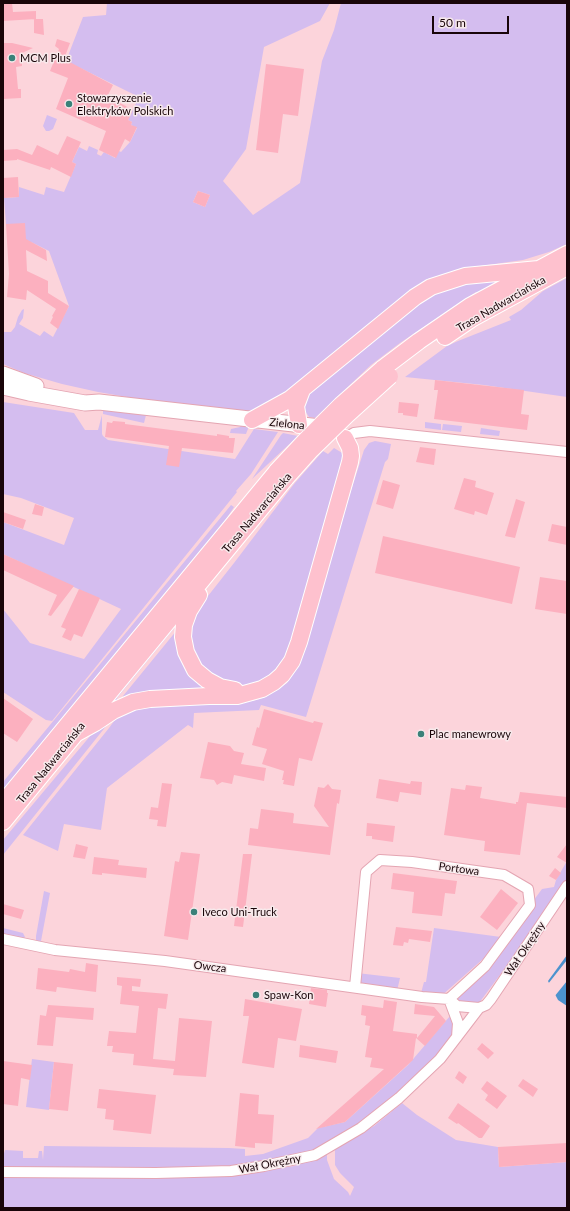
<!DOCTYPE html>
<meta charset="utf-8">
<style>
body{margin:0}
#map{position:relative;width:570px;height:1211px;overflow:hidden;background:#fcd4db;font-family:Lato,sans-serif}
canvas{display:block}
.frame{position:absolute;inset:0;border:4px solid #190509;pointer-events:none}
.scale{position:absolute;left:432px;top:16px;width:77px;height:18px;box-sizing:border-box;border:2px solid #190509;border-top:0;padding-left:5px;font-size:12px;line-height:14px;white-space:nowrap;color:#190509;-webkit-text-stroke:3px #f7e9eb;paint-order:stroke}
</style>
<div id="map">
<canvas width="570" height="1211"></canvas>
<div class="frame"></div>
<div class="scale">50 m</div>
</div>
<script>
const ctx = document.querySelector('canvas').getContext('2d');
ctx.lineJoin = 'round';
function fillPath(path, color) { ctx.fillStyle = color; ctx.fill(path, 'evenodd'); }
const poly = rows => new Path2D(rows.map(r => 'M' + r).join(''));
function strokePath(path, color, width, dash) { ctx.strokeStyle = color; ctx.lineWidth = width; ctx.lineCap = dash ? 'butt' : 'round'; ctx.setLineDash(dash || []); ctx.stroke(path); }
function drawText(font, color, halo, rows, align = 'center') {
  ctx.font = font + ' Lato,sans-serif'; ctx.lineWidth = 3; ctx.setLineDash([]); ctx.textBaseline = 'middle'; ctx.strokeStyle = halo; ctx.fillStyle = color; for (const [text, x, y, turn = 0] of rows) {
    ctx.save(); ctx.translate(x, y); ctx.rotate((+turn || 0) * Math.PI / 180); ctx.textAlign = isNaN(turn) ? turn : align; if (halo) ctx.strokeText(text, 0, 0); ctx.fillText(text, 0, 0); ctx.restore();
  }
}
fillPath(poly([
 [107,3,330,3,320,21,264,47,246,149,223,181,253,215,300,183,322,61,334,30,341,3,567,3,567,244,549,252,523,260,459,269,433,278,281,398,264,408,247,411,174,405,98,392,62,384,24,373,3,364,3,332,11,332,15,327,18,317,22,310,24,309,23,318,19,324,40,336,44,331,53,337,69,306,49,251,31,242,29,245,6,224,4,198,19,197,19,187,44,195,46,187,64,192,76,164,72,162,79,147,87,151,89,146,98,150,97,154,101,156,104,152,115,158,119,151,121,152,130,142,137,128,131,125,132,122,128,120,139,97,66,61,83,17,106,15],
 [198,191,210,195,205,207,193,202],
 [47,115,57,119,53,129,49,131,46,131,43,126],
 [495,278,495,282,478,293,476,292,400,343,371,365,315,418,309,417,301,405,303,398,411,307,448,287],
 [567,278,567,397,484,385,405,377,447,346,458,341,511,320,509,317,521,310,543,291],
 [3,402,74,413,85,430,98,430,102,415,102,434,103,436,108,440,235,459,254,429,278,432,251,474,236,491,237,492,52,721,46,720,3,692,3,609,30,643,84,659,121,609,3,554,3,522,64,545,74,518,21,498,3,494],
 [103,408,146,415,144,423,103,414],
 [425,422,441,424,441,430,425,428],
 [443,424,462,426,461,432,442,430],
 [241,425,249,426,246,434,230,433,231,429,240,427],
 [481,428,500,431,499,436,480,434],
 [283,433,298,436,252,479,281,435],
 [375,441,391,444,388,459,385,462,306,717,261,705,259,710,194,713,193,728,188,725,107,788,101,830,64,824,58,851,23,835,109,728,117,717,125,712,141,707,188,704,252,701,266,697,287,683,308,639,348,500,364,450,369,443],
 [334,448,344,454,286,660,278,669,263,681,244,685,219,681,201,667,193,652,189,636,197,613,204,601,234,563,294,484,323,451,328,454],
 [231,505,234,507,217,533,3,795,3,782],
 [182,615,180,621,117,698,118,703,104,710],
 [177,630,215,691,124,700,123,696],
 [119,713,107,725,3,855,3,840,101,723],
 [567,861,567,882,541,920,479,1003,463,1005,449,999,485,966,542,889,554,887,556,880],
 [44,891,50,893,41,941,42,941,40,944,36,940,36,936],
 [3,928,23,933,25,937,23,939,3,935],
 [434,928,501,937,483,959,440,997,421,993,424,982,426,982],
 [357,973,400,978,397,991,356,984],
 [450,1016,455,1034,440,1059,361,1125,318,1149,277,1162,248,1166,44,1170,3,1169,3,1157,5,1150,23,1151,23,1158,38,1158,39,1151,42,1151,43,1160,44,1146,229,1148,245,1149,245,1156,263,1154,277,1149,308,1138,318,1128,345,1122,408,1065],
 [32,1059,54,1062,49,1110,26,1107],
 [402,1103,417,1115,456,1140,498,1147,499,1167,567,1162,567,1208,3,1208,3,1176,246,1173,294,1166,327,1154,327,1160,334,1179,348,1192,350,1196,354,1187,340,1173,335,1165,335,1150,339,1145,374,1126]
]), '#d4bdef');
fillPath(poly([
 [567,955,567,1006,558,1000,548,981]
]), '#4c93ce');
fillPath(poly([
 [567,960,567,981,554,997,548,984]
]), '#fcd4db');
fillPath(poly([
 [3,3,12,3,13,12,36,11,36,19,3,21],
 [34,19,43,19,44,35,34,33],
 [57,39,70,43,64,59,113,85,107,97,126,106,132,112,128,120,132,122,131,125,137,127,130,142,125,139,116,158,99,150,106,131,56,109,68,78,50,71,59,49,55,46],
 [3,43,12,43,33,48,22,53,22,66,16,67,18,89,21,89,21,98,3,99],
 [266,64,304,69,298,116,283,114,278,153,256,150],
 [67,136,81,142,72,162,76,164,71,177,51,167,50,170,17,159,17,160,3,161,3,150,17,149,32,155,37,145,58,155],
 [18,177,19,197,4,198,3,178],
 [198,191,210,195,205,207,193,202],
 [25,223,26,239,46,250,47,261,26,250,27,271,48,281,48,293,69,306,58,329,50,323,53,317,52,316,56,309,27,290,26,300,7,297,9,274,6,224],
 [435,380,524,390,521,414,529,415,527,430,434,419,438,390,434,390],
 [399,402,419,404,417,417,403,415,403,413,398,413],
 [113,421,125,422,125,424,217,436,217,434,229,436,229,438,235,438,233,453,182,448,179,467,166,465,169,446,105,437,107,422,112,423],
 [420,447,436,449,434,465,416,462],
 [464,478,476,481,475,487,494,493,487,515,475,511,474,515,454,509],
 [383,480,400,485,393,509,376,504],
 [516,499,525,502,515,538,505,536],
 [35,504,44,507,42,516,32,514],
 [3,512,26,520,23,529,3,522],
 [552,524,567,527,567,545,548,541],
 [383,536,520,567,512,604,375,573],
 [3,554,74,586,51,616,48,615,57,595,3,570],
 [540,577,567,581,567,614,535,609],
 [79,589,100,598,82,637,74,634,71,641,62,637,66,629,61,627],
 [3,698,33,719,17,742,3,733],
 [264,709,313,723,314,721,323,723,312,761,299,758,294,786,283,784,284,780,282,780,284,771,262,764,267,749,252,745,257,727,259,728],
 [208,742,230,746,234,751,244,753,241,764,266,768,264,781,234,775,232,784,222,782,217,785,214,780,200,778],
 [379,779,410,784,411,781,422,782,421,795,400,792,398,802,376,798],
 [162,783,172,784,166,827,157,826,158,820,149,819,151,807,158,808],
 [328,784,332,789,341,790,339,804,337,803,330,855,248,845,250,828,258,829,261,809,293,813,294,814,293,823,329,827,314,806,318,787,324,788],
 [466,785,482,787,480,798,516,804,516,802,518,802,520,792,567,797,567,808,527,803,520,855,484,851,485,841,444,835,451,788,465,790],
 [367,823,395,826,393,842,372,839,372,836,366,836],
 [76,844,88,847,85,859,73,857],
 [567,844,567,863,557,857],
 [181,852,200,854,188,940,164,936,175,861,179,862],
 [243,854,252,854,243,927,234,926],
 [94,857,119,860,118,865,147,868,146,878,102,873,102,875,92,874],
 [555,868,561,873,556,880,549,876],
 [393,873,457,881,455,894,445,893,442,916,412,913,414,892,391,889],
 [501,889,518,903,497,930,480,917],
 [3,904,24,910,21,919,3,914],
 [396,927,432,931,430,942,409,939,408,943,404,942,403,946,393,945],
 [86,963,98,965,96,992,57,987,56,992,36,989,38,968,69,972,70,969,85,972],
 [117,977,141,979,140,987,132,986,132,991,168,994,166,1009,158,1008,153,1059,175,1061,179,1018,212,1021,206,1077,173,1075,174,1069,133,1065,134,1054,112,1052,113,1046,107,1046,109,1031,136,1033,139,1006,120,1004,122,986,117,985],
 [311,988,327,990,327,993,328,993,326,1007,309,1004],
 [245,999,302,1009,296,1041,278,1038,274,1068,242,1063,249,1016,243,1016],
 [384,1000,397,1002,393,1031,417,1034,417,1038,435,1016,414,1014,415,1004,434,1007,446,1021,425,1046,416,1038,413,1060,345,1122,316,1129,384,1069,370,1067,372,1058,365,1057,370,1026,365,1025,366,1016,361,1015,362,1005,383,1008],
 [48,1005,94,1008,93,1020,56,1017,53,1046,37,1045,40,1015,46,1016],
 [482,1043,494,1053,488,1059,477,1049],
 [300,1045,338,1051,336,1063,299,1057],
 [3,1061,32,1065,30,1080,21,1078,18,1106,3,1104],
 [54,1062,73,1064,68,1111,49,1109],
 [459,1071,467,1077,463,1084,455,1078],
 [523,1079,538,1089,533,1097,518,1086],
 [487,1081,507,1096,497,1109,485,1100,488,1095,481,1089],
 [99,1089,156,1095,151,1134,113,1130,114,1120,105,1119,106,1109,97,1108],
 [240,1093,259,1095,258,1114,274,1115,272,1144,255,1143,255,1148,235,1146],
 [458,1103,490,1126,482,1138,479,1138,458,1123,457,1124,448,1118],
 [567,1143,567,1162,499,1167,498,1147]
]), '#fcb0bf');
const street = poly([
 [345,438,354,433,370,431,567,452],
 [3,939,55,950,165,961,422,997,449,999,457,1006,479,1008,486,1005,491,999,567,886],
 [355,987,366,872,380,860,412,862,504,875,528,889,530,905,485,966,449,999,458,1023,457,1037],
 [3,1172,156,1173,231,1171,264,1166,315,1155,361,1128,399,1098,440,1059,479,1008]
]);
const secondary = poly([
 [3,374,36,386],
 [3,387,29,393,85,403,99,402,329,428]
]);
const primary = poly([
 [445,337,473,318,567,267],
 [382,369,419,341,470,306,567,254],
 [252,420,290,399,415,297,431,287,465,276,539,269],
 [299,425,296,406,302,390],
 [199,595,189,611,184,625,183,637,186,652,195,670,207,680,220,687,235,690],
 [75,734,95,723,113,711,133,702,150,699,209,696,237,696,262,689,274,682,282,675,292,661,299,642,350,462,351,456,350,448,345,438],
 [3,803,277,471],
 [3,822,286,478]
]);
strokePath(street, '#e4a5b2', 12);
strokePath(secondary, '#e4a5b2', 17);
strokePath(primary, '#fff', 18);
strokePath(street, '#fff', 10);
strokePath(secondary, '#fff', 15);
strokePath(primary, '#fec1ce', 16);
const primaryBridge = poly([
 [277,471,304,442,341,405,382,369],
 [286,478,311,450,348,414,390,376]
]);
strokePath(primaryBridge, '#fff', 18, []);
strokePath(primaryBridge, '#fec1ce', 16);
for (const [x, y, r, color] of [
 [12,58,4,"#3a8179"],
 [69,104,4,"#3a8179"],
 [421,734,4,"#3a8179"],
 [194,912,4,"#3a8179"],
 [256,995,4,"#3a8179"]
]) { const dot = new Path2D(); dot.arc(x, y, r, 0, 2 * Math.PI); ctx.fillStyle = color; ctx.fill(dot); strokePath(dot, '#f7e9eb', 1.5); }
drawText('11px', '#190509', '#f7e9eb', [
 ["MCM Plus",20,58],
 ["Stowarzyszenie",77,98],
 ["Elektryków Polskich",77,111],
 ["Plac manewrowy",429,734],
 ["Iveco Uni-Truck",202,912],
 ["Spaw-Kon",264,995]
], 'left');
drawText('11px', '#190509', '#f7e9eb', [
 ["Trasa Nadwarciańska",501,304,-30],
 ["Zielona",287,424,6],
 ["Trasa Nadwarciańska",257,513,-50],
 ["Trasa Nadwarciańska",51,763,-51],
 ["Portowa",459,869,8],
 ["Wał Okrężny",525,949,-56],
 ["Owcza",210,967,7],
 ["Wał Okrężny",270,1164,-11]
]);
</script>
